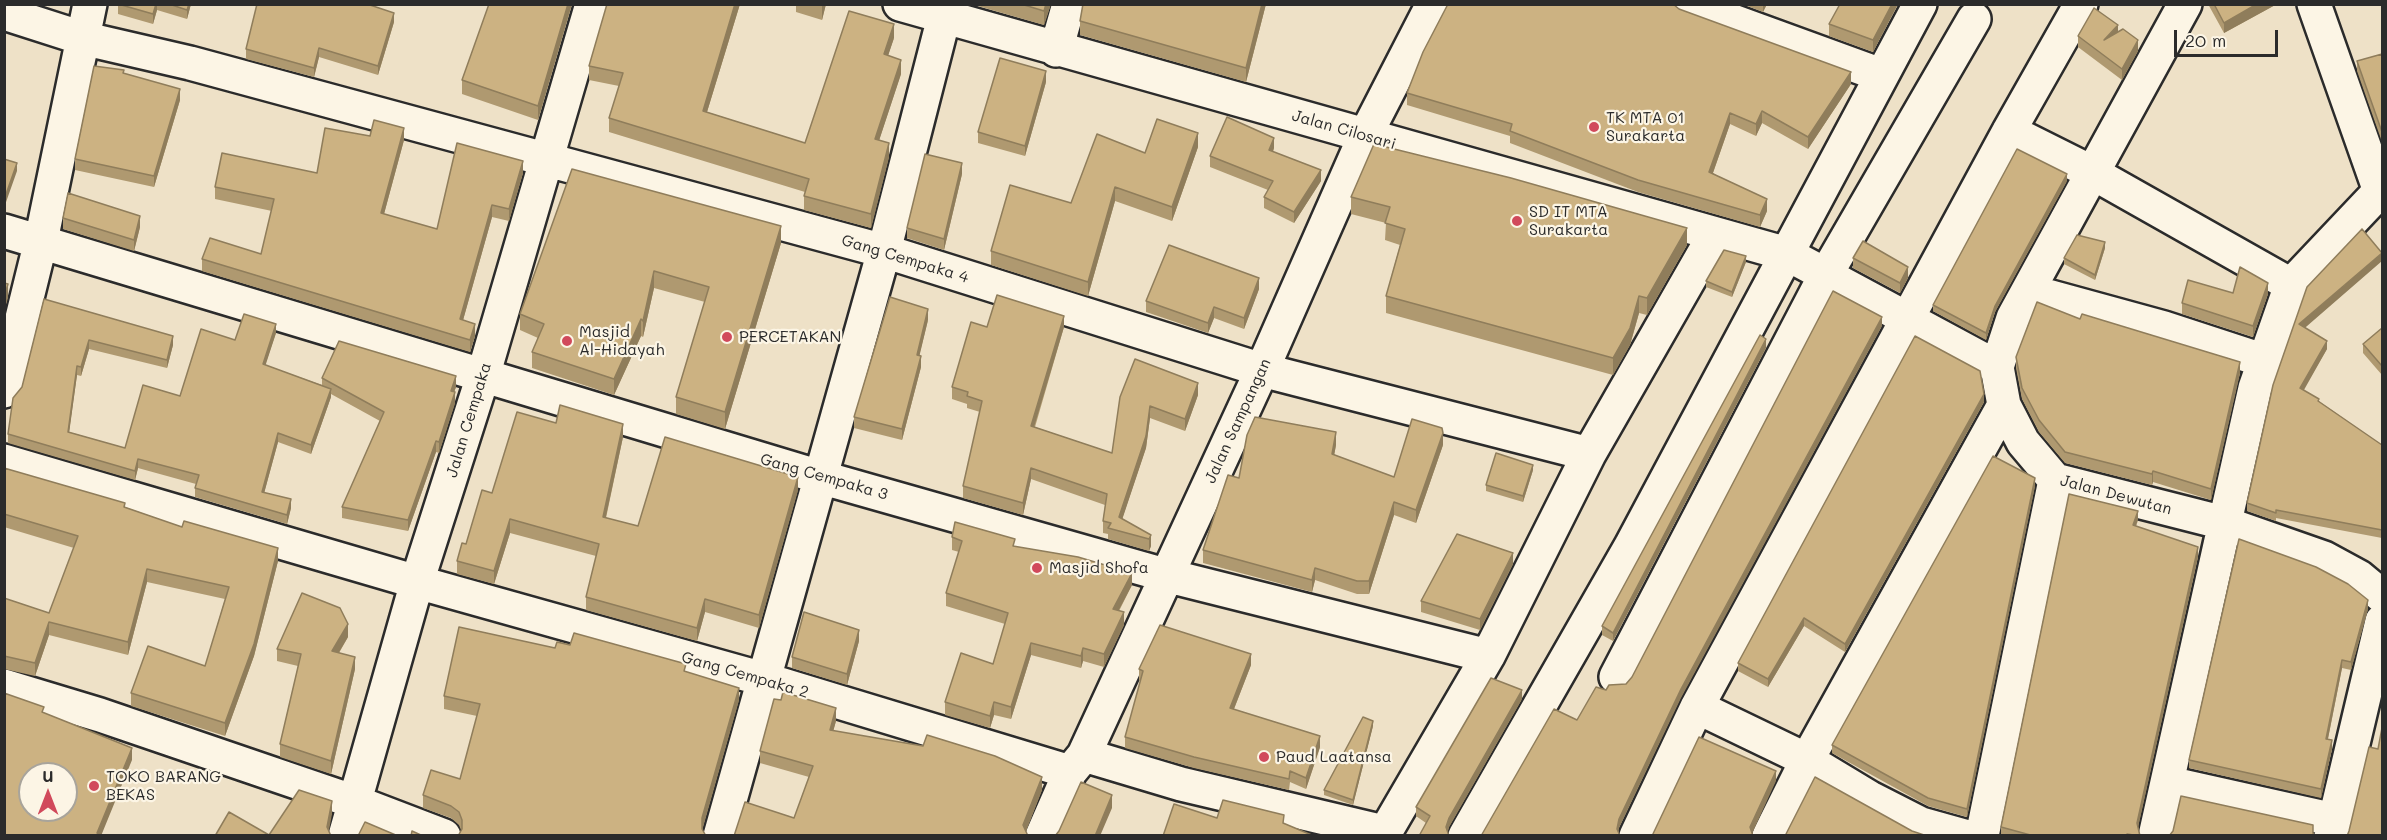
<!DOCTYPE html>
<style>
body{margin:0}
#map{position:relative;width:2387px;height:840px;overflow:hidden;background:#eee1c7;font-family:Mali,sans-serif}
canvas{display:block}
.frame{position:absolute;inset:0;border:6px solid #2b2b2b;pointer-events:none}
.north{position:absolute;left:18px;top:762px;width:60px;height:60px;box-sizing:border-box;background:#fcf5e5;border:2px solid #a8a49b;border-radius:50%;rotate:0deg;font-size:16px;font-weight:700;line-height:24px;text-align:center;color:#2b2b2b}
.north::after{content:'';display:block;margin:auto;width:21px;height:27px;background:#d1495b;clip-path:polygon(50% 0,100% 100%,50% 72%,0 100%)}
.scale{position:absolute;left:2174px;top:30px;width:104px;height:27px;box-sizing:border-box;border:3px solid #2b2b2b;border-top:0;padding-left:8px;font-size:18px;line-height:21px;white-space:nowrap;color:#2b2b2b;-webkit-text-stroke:4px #fcf5e5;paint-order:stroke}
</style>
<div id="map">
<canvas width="2387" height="840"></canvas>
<div class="frame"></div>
<div class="north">U</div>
<div class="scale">20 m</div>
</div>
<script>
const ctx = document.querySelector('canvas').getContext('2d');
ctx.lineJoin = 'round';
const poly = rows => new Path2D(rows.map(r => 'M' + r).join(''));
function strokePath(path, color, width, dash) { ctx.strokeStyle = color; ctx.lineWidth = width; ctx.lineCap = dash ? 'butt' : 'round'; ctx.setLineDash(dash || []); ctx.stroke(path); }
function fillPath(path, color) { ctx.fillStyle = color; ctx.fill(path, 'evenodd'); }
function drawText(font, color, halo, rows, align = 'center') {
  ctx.font = font + ' Mali,sans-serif'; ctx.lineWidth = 4.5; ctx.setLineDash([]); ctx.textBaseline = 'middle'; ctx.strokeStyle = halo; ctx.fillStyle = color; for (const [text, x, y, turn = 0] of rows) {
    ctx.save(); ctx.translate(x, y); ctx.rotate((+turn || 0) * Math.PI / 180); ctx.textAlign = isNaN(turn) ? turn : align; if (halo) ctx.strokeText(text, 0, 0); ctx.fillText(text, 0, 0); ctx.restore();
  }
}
const minor = poly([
 [900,4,1787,254,1997,367,2004,405,2023,442,2055,480,2224,523,2324,558,2359,577,2382,596],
 [1686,4,1881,75],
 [2314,4,2382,197],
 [4,13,82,38,190,63,884,251,1262,370,1589,454],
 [1056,50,1069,4],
 [2009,131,2091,172,2291,285],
 [4,231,820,477,1165,575,1488,656],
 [2029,291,2164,328,2265,361],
 [1997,367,2013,318,2185,4],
 [4,391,41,241,90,4],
 [4,461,417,582,763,679,1070,772],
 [1616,677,1825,276,1974,19],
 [4,686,100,715,355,802,444,836],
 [1697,707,1807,760,1870,798,1921,824,1964,836],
 [1084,755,1181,784,1384,832],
 [2169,783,2335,820],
 [345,836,417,582,483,376,592,4],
 [720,836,884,251,944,17],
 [1042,836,1070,772,1084,755,1262,370,1365,136,1433,4],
 [1383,836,1488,656,1589,454,1715,234],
 [1465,836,1631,546,1920,4],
 [1636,836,1697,707,2009,131,2081,4],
 [1769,836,1807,760,2004,405],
 [1982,836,2055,480],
 [2155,836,2255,388,2291,285,2379,192],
 [2331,836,2382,621]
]);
strokePath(minor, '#2b2b2b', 38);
strokePath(minor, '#fcf5e5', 33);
fillPath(poly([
 [191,4,187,19,157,10,153,24,118,14,118,5],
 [489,4,572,4,538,120,462,94,462,80],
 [740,4,707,112,805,143,894,38,888,55,901,74,879,140,889,157,871,228,804,210,804,196,805,192,609,132,609,118,619,86,589,80,589,66],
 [796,4,826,4,822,20,796,12],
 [971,4,1051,4,1044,25],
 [1083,4,1266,4,1246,82,1080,35,1080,21],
 [1742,4,1767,4,1763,12],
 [1898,4,1873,52,1829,36,1829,24],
 [2208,4,2277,4,2224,33],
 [1679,9,1851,84,1808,149,1762,123,1756,136,1730,124,1713,173,1767,211,1760,227,1638,192,1510,143,1510,136,1407,105,1407,93],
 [394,22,378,75,319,57,314,77,246,59,246,49],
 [2078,36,2138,51,2122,80,2078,47],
 [2382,54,2382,142,2357,71,2357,61],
 [124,73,180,100,154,187,75,170,75,159],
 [1046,82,1025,156,978,143,978,132],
 [404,140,384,214,437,229,523,173,509,221,492,217,463,320,475,336,470,352,202,271,202,259,261,254,272,211,215,199,215,187,317,173],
 [1198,147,1172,221,1115,201,1088,296,991,265,991,251,1071,203,1145,153],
 [1274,148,1273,152,1321,181,1294,223,1264,208,1264,197,1268,190,1210,167,1210,156],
 [572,169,781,243,725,429,676,414,676,397,705,302,654,288,643,337,641,336,614,395,532,368,532,352,538,338,520,330,520,314],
 [962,174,944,250,907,238,907,228],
 [2067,181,1995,312,1986,340,1933,311,1933,305],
 [1351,197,1687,245,1647,315,1639,313,1630,345,1613,375,1386,313,1386,296,1400,245,1385,240,1386,223,1351,214],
 [63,218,140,227,134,251,63,229],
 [2105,248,2095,280,2064,264,2064,258],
 [1853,258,1908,278,1900,293,1853,268],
 [1746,262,1732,297,1706,287,1706,281],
 [1259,289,1244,329,1214,318,1208,333,1146,312,1146,301],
 [2233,293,2268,294,2253,337,2182,314,2182,303],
 [44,299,173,345,167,368,89,349,81,376,77,375,69,432,125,448,180,396,235,340,276,333,265,365,322,385,322,378,456,387,454,392,455,403,439,453,436,452,408,531,342,518,342,507,380,421,331,394,331,397,311,454,278,442,264,493,291,508,287,524,195,497,195,488,196,484,138,468,135,480,8,443,8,434,22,387],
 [2080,319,2240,373,2211,500,2153,482,2152,485,2065,463,2039,432,2022,399,2016,368,2016,357],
 [928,320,919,356,921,367,902,440,854,428,854,417],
 [1064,327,1035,427,1112,453,1120,397,1198,395,1185,431,1150,418,1146,448,1122,519,1151,535,1151,546,1149,551,1108,539,1108,534,1103,533,1103,521,1105,505,1031,479,1023,515,963,498,963,486,980,412,967,408,967,404,952,399,952,387],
 [2305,328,2327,349,2303,390,2382,445,2382,538,2276,518,2276,521,2247,511,2247,503],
 [2382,328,2382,375,2363,353,2363,344],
 [1766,348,1613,641,1602,635,1602,626],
 [1984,402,1845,652,1804,626,1768,687,1738,671,1738,663],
 [556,423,623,437,606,518,638,526,798,490,759,628,705,612,697,641,586,610,586,597,596,556,510,533,494,584,457,574,457,561,492,493],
 [1336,445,1334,455,1394,477,1443,445,1416,523,1394,515,1369,594,1357,594,1315,580,1312,592,1203,563,1203,550,1239,478],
 [4,468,125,507,278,561,254,656,225,736,131,706,131,693,205,666,225,599,147,582,128,655,49,635,35,676,4,669,4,598,49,613,74,548,4,527],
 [1533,470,1523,502,1486,491,1486,485],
 [2035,486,1967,817,1928,806,1832,753,1832,745],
 [2138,520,2136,526,2198,557,2138,827,2140,836,2001,836,2001,827],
 [952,537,1015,547,1132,585,1119,611,1124,625,1104,667,1083,661,1081,668,1031,655,1011,719,994,715,990,728,945,715,945,702,993,664,1005,624,946,606,946,593,959,552,952,550],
 [1513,564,1480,630,1421,612,1421,601],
 [2368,609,2351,670,2342,668,2328,739,2332,749,2321,798,2189,768,2189,760],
 [348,637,339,653,355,669,331,774,280,757,280,744,298,666,277,661,277,649],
 [859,641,847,685,792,668,792,657],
 [555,648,686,672,739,700,702,829,461,830,459,825,451,818,423,808,423,795,460,779,477,716,444,709,444,696],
 [1251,665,1234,709,1320,747,1306,789,1290,782,1289,790,1194,768,1125,748,1125,737,1141,681,1139,680,1139,669],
 [1522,699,1449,827,1448,831,1426,823,1416,816,1416,807],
 [836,721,833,731,1042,790,1026,831,794,818,809,777,760,763,760,751],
 [1373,726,1353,805,1324,795,1324,790]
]), '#af9970');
fillPath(poly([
 [156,4,157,4,157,10,153,24,153,14],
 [189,4,191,4,187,19,187,10],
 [568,4,572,4,538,120,538,106],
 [735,4,740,4,703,125,703,111],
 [822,4,826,4,822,20],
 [1046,4,1051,4,1044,25,1044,11],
 [1262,4,1266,4,1246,82,1246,68],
 [1763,4,1767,4,1763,12],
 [1892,4,1898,4,1873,52,1873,40],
 [2257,4,2277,4,2224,33,2224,23],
 [394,13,394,22,378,75,378,66],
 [894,24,894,38,884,68,884,54],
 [2118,25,2118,36,2104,40],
 [2138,40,2138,51,2122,80,2122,69],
 [319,48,319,57,314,77,314,68],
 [901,60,901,74,875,153,875,139],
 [1046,71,1046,82,1025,156,1025,146],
 [1851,72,1851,84,1808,149,1808,137],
 [180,89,180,100,154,187,154,176],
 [1762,111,1762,123,1756,136,1756,124],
 [1730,113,1730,124,1709,184,1709,172],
 [404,128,404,140,381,225,381,213],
 [1198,133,1198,147,1172,221,1172,207],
 [1274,138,1274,148,1269,161,1269,150],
 [889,143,889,157,871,228,871,214],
 [523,161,523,173,509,221,509,209],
 [17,163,17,171,5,205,5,197],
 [962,163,962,174,944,250,944,239],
 [1321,170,1321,181,1294,223,1294,212],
 [2067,174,2067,181,1995,312,1986,340,1986,333,1995,306],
 [1115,187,1115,201,1088,296,1088,282],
 [1767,199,1767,211,1760,227,1760,215],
 [492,205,492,217,460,331,460,319],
 [140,216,140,227,134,251,134,240],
 [781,226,781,243,725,429,725,412],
 [1687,228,1687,245,1647,315,1647,298],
 [2105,242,2105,248,2095,280,2095,275],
 [2382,253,2382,261,2299,333,2299,324],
 [1746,256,1746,262,1732,297,1732,292],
 [1908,267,1908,278,1900,293,1900,283],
 [654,271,654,288,643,337,643,321],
 [1259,278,1259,289,1244,329,1244,318],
 [2268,283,2268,294,2253,337,2253,326],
 [8,284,8,298,4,311,4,297],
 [1639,296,1639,313,1630,345,1613,375,1613,358],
 [1214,307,1214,318,1208,333,1208,323],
 [928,309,928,320,917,366,917,355],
 [1064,316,1064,327,1031,437,1031,426],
 [1882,317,1882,326,1681,698,1619,828,1618,836,1617,829,1619,819,1681,689],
 [641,319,641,336,614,395,614,379],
 [276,324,276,333,263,373,263,364],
 [475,324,475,336,470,352,470,340],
 [173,336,173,345,167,368,167,360],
 [1766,339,1766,348,1613,641,1613,633],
 [89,340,89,349,81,376,81,367],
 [2327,341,2327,349,2300,397,2300,388],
 [921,356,921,367,902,440,902,429],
 [2240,362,2240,373,2211,500,2211,489],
 [77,366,77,375,68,441,68,432],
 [456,376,456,387,451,401,451,391],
 [1198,383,1198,395,1185,431,1185,419],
 [331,389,331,397,311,454,311,445],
 [455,392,455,403,439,453,439,442],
 [1984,394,1984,402,1845,652,1845,644],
 [1150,406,1150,418,1146,448,1119,529,1119,517],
 [623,424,623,437,603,530,603,517],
 [1336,432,1336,445,1332,467,1332,454],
 [278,433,278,442,262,501,262,492],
 [1443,433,1443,445,1416,523,1416,510],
 [436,441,436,452,408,531,408,520],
 [138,459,138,468,135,480,135,471],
 [1533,465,1533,470,1523,502,1523,496],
 [1031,468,1031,479,1023,515,1023,503],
 [2153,471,2153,482,2152,485,2152,474],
 [798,477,798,490,759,628,759,615],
 [2035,478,2035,486,1967,817,1967,809],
 [291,499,291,508,287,524,287,515],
 [1394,502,1394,515,1369,594,1369,581],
 [2138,511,2138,520,2133,534,2133,525],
 [510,519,510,533,494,584,494,571],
 [1151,535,1151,546,1149,551,1149,539],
 [2198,547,2198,557,2137,832,2137,823],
 [278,548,278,561,254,656,225,736,225,723],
 [1513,553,1513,564,1480,630,1480,619],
 [1315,568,1315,580,1312,592,1312,580],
 [147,569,147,582,128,655,128,642],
 [1132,573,1132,585,1113,621,1113,609],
 [705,599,705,612,697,641,697,628],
 [2368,600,2368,609,2351,670,2351,662],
 [1124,612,1124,625,1104,667,1104,654],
 [1804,618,1804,626,1768,687,1768,679],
 [49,622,49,635,35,676,35,663],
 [348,624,348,637,332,664,332,651],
 [859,630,859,641,847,685,847,674],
 [1031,643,1031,655,1011,719,1011,707],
 [1083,648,1083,661,1081,668,1081,656],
 [1251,654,1251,665,1230,719,1230,708],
 [355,657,355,669,331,774,331,761],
 [2342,660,2342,668,2326,748,2326,739],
 [739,688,739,700,702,831,702,818],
 [1522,690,1522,699,1449,827,1446,836,1446,827,1449,818],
 [994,702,994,715,990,728,990,716],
 [836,708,836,721,830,743,830,730],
 [1373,721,1373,726,1353,805,1353,800],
 [1320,736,1320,747,1306,789,1306,778],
 [2332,740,2332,749,2321,798,2321,789],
 [132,748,132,760,101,836,97,833],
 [1776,771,1776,781,1751,836,1750,827],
 [1042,777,1042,790,1024,836,1023,825],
 [1112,795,1112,808,1100,836,1095,836],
 [332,801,332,814,328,836,327,827]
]), '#8f7d5b');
const building = poly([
 [118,4,156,4,153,14,118,4],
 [169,4,189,4,187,10,169,4],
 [257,4,367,4,394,13,378,66,319,48,314,68,246,49,257,4],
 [489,4,568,4,538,106,462,80,489,4],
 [607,4,735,4,703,111,805,143,849,11,894,24,884,54,901,60,875,139,889,143,871,214,804,196,809,179,609,118,623,73,589,66,607,4],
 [1021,4,1046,4,1044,11,1021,4],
 [1083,4,1262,4,1246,68,1080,21,1083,4],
 [1448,4,1673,4,1679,9,1851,72,1808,137,1762,111,1756,124,1730,113,1709,172,1767,199,1760,215,1638,180,1510,131,1512,124,1407,93,1423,52,1448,4],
 [1840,4,1892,4,1873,40,1829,24,1840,4],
 [2214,4,2257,4,2224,23,2214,4],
 [2094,8,2118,25,2104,40,2123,29,2138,40,2122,69,2078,36,2094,8],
 [2382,54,2382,132,2357,61,2382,54],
 [1000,58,1046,71,1025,146,978,132,1000,58],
 [94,66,124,70,123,73,180,89,154,176,75,159,94,66],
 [1227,117,1274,138,1269,150,1321,170,1294,212,1264,197,1273,181,1210,156,1227,117],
 [1157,119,1198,133,1172,207,1115,187,1088,282,991,251,1010,185,1071,203,1097,134,1145,153,1157,119],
 [374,120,404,128,381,213,437,229,457,143,523,161,509,209,492,205,460,319,475,324,470,340,202,259,210,238,261,254,274,199,215,187,222,153,317,173,325,128,370,136,374,120],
 [1374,144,1511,178,1687,228,1647,298,1639,296,1630,328,1613,358,1386,296,1405,229,1385,223,1390,207,1351,197,1374,144],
 [2017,149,2067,174,1995,306,1986,333,1933,305,2017,149],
 [925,154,962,163,944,239,907,228,925,154],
 [4,159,17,163,5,197,4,197,4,159],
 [572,169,781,226,725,412,676,397,709,287,654,271,643,321,641,319,614,379,532,352,544,324,520,314,572,169],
 [68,193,140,216,134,240,63,218,68,193],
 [2362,229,2382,253,2299,324,2327,341,2300,388,2319,399,2318,401,2382,445,2382,530,2276,510,2276,513,2247,503,2273,385,2307,287,2362,229],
 [2077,235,2105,242,2095,275,2064,258,2077,235],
 [1863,241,1908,267,1900,283,1853,258,1863,241],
 [1169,245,1259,278,1244,318,1214,307,1208,323,1146,301,1169,245],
 [1724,250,1746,256,1732,292,1706,281,1724,250],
 [2240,267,2268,283,2253,326,2182,303,2188,280,2233,293,2240,267],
 [4,283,8,284,4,297,4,283],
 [1833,291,1882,317,1681,689,1619,819,1617,829,1620,836,1481,836,1554,709,1577,720,1596,687,1606,690,1609,685,1626,684,1632,677,1833,291],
 [997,295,1064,316,1031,426,1112,453,1120,397,1135,359,1198,383,1185,419,1150,406,1146,436,1119,517,1151,535,1149,539,1108,528,1111,523,1103,521,1107,494,1031,468,1023,503,963,486,982,401,967,396,968,392,952,387,971,322,987,327,997,295],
 [890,297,928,309,917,355,921,356,902,429,854,417,890,297],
 [44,299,173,336,167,360,89,340,81,367,77,366,68,432,125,448,143,385,180,396,201,329,235,340,244,314,276,324,263,364,331,389,311,445,278,433,262,492,291,499,287,515,195,488,199,475,138,459,135,471,8,434,13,398,22,387,44,299],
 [2037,302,2080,319,2082,314,2240,362,2211,489,2153,471,2152,474,2065,452,2039,420,2022,388,2016,357,2037,302],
 [2382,328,2382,366,2363,344,2382,328],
 [1760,335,1766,339,1613,633,1602,626,1760,335],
 [1915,336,1980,371,1984,394,1845,644,1804,618,1768,679,1738,663,1915,336],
 [339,341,456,376,451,391,455,392,439,442,436,441,408,520,342,507,384,412,322,378,339,341],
 [560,405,623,424,603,517,638,526,665,437,798,477,759,615,705,599,697,628,586,597,599,544,510,519,494,571,457,561,462,543,466,544,482,490,492,493,517,412,556,423,560,405],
 [1255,417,1336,432,1332,454,1394,477,1412,419,1442,428,1443,433,1416,510,1394,502,1369,581,1357,581,1315,568,1312,580,1203,550,1228,475,1239,478,1247,435,1255,417],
 [1496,453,1533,465,1523,496,1486,485,1496,453],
 [1993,456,2035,478,1967,809,1928,798,1832,745,1993,456],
 [4,468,125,503,124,507,182,527,184,521,278,548,254,644,225,723,131,693,148,646,205,666,229,587,147,569,128,642,49,622,35,663,4,656,4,598,49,613,78,536,4,514,4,468],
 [2069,494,2138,511,2133,525,2198,547,2137,823,2140,836,2127,834,2127,836,2034,836,2001,827,2069,494],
 [955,522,1015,539,1013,546,1078,557,1132,573,1113,609,1124,612,1104,654,1083,648,1081,656,1031,643,1011,707,994,702,990,716,945,702,961,653,993,664,1008,613,946,593,962,541,952,537,955,522],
 [1457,534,1513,553,1480,619,1421,601,1457,534],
 [2239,539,2316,567,2348,584,2368,600,2351,662,2342,660,2326,739,2332,740,2321,789,2189,760,2239,539],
 [302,593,340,608,348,624,332,651,355,657,331,761,280,744,301,654,277,649,302,593],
 [804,612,859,630,847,674,792,657,804,612],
 [1160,625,1251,654,1230,708,1320,736,1306,778,1290,771,1289,779,1194,757,1125,737,1143,671,1139,669,1160,625],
 [459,627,555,648,557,642,570,645,574,633,686,664,684,671,739,688,702,818,702,829,706,836,458,836,462,829,462,820,459,812,451,806,423,795,431,770,460,779,480,704,444,696,459,627],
 [1491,678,1522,690,1449,818,1446,827,1449,836,1419,836,1430,816,1416,807,1491,678],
 [783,692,836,708,830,730,923,746,927,735,995,756,1042,777,1023,825,1028,836,734,836,745,802,794,818,813,766,760,751,774,699,781,700,783,692],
 [4,693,44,707,42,712,132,748,97,833,104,836,4,836,4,693],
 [30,774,66,774,66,810,30,810,30,774],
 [1363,717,1373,721,1353,800,1324,790,1363,717],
 [2382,728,2382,836,2347,836,2349,831,2369,747,2378,749,2382,728],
 [1699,737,1776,771,1750,827,1753,836,1652,836,1699,737],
 [1815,777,1912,831,1927,836,1785,836,1815,777],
 [1081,782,1112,795,1095,836,1055,836,1059,831,1081,782],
 [299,790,332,801,327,827,331,836,215,836,229,812,269,835,299,790],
 [2181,796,2313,825,2313,833,2315,836,2169,836,2173,831,2181,796],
 [1223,800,1284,815,1283,823,1314,836,1163,836,1174,804,1217,818,1223,800],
 [365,822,398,836,358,836,365,822],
 [412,831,423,836,411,836,412,831]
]);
fillPath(building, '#ccb282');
strokePath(building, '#8f7d5b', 1.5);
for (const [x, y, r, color] of [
 [1594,127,6,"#d1495b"],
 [1517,221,6,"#d1495b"],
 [727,337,6,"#d1495b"],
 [567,341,6,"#d1495b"],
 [1037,568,6,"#d1495b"],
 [1264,757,6,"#d1495b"],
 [94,786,6,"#d1495b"]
]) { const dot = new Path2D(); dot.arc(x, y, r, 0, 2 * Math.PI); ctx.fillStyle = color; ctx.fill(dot); strokePath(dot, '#fcf5e5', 2); }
drawText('16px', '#2b2b2b', '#fcf5e5', [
 ["TK MTA 01",1606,118],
 ["Surakarta",1606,136],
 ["SD IT MTA",1529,212],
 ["Surakarta",1529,230],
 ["Masjid",579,332],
 ["Al-Hidayah",579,350],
 ["PERCETAKAN",739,337],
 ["Masjid Shofa",1049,568],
 ["Paud Laatansa",1276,757],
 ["TOKO BARANG",106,777],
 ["BEKAS",106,795]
], 'left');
drawText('16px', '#2b2b2b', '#fcf5e5', [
 ["Jalan Cilosari",1344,130,16],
 ["Gang Cempaka 4",905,259,17],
 ["Jalan Cempaka",469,420,-73],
 ["Jalan Sampangan",1238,421,-65],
 ["Gang Cempaka 3",824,477,16],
 ["Jalan Dewutan",2116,495,15],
 ["Gang Cempaka 2",745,675,16]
]);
</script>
